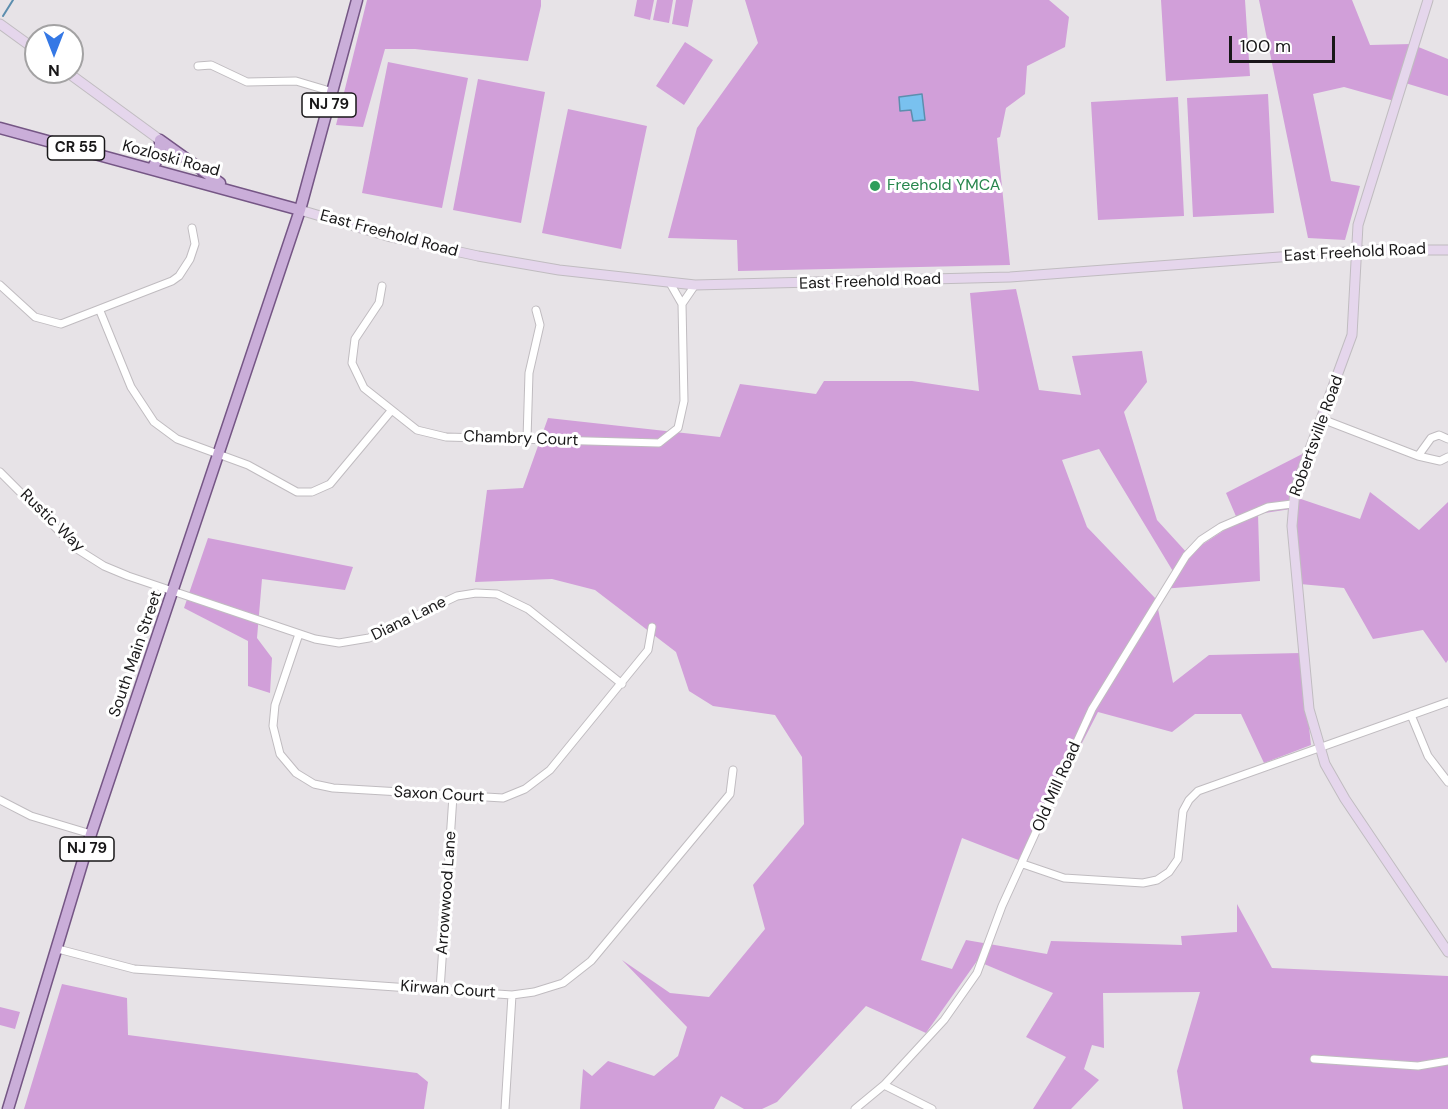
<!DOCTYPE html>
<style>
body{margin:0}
#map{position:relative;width:1448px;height:1109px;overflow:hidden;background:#e7e3e7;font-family:"DM Sans",sans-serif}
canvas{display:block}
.north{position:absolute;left:24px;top:24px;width:60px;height:60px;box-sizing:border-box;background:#fff;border:2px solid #a3a2a3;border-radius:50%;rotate:180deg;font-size:16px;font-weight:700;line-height:24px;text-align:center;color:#181718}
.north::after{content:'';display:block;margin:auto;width:21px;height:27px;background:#3578e5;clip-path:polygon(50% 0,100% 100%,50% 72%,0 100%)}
.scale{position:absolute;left:1229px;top:36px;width:106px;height:27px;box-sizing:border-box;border:3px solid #181718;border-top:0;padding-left:8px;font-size:18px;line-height:21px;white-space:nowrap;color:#181718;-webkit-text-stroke:4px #fff;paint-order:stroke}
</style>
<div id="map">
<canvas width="1448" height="1109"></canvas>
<div class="north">N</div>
<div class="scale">100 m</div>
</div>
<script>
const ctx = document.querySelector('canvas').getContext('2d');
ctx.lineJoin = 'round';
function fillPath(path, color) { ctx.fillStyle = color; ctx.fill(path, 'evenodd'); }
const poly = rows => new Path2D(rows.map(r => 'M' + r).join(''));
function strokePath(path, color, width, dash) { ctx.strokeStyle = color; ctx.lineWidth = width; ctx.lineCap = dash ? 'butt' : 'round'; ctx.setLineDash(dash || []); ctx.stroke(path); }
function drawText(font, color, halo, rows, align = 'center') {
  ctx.font = font + ' "DM Sans",sans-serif'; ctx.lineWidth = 6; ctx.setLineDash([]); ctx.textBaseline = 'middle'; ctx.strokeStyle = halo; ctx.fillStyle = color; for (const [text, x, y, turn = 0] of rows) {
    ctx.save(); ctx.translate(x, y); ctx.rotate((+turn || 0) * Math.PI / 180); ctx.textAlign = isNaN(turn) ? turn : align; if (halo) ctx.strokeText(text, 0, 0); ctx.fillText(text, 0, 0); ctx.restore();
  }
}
fillPath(poly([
 [367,0,541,0,541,6,528,61,415,49,385,49,363,127,336,125],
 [637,0,654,0,650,20,634,16],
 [657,0,673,0,669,23,653,20],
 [676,0,693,0,688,27,672,24],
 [745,0,1049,0,1069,17,1065,47,1027,66,1025,94,1006,108,1000,137,997,138,1010,265,738,271,737,240,668,238,697,128,758,43],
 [1161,0,1245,0,1250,76,1166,81],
 [1259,0,1352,0,1370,45,1411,44,1448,59,1448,96,1402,82,1394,101,1344,87,1313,94,1331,181,1360,186,1345,240,1308,238],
 [685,42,713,60,684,105,656,86],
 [388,62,468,78,442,208,362,193],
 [478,79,545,92,521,223,453,210],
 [1268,94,1274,213,1193,217,1187,98],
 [1178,97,1184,216,1098,220,1091,102],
 [568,109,647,126,621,249,542,233],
 [1016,289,1039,390,1081,395,1072,356,1142,351,1147,382,1124,412,1157,520,1188,554,1238,521,1226,493,1310,450,1292,496,1360,519,1370,492,1419,530,1448,502,1448,660,1446,663,1423,630,1373,639,1344,588,1300,584,1291,509,1258,514,1260,581,1162,589,1174,573,1099,449,1062,460,1087,527,1156,599,1173,683,1209,655,1301,653,1311,745,1264,763,1241,714,1195,714,1172,732,1098,712,1021,861,962,838,921,960,952,969,966,940,1047,954,1051,941,1182,945,1181,936,1237,932,1237,904,1272,968,1448,976,1448,1109,1183,1109,1177,1071,1200,992,1103,993,1104,1048,1092,1045,1084,1069,1099,1080,1071,1109,1033,1109,1066,1057,1026,1037,1053,993,977,961,926,1033,866,1006,777,1102,762,1109,744,1109,721,1096,714,1109,580,1109,583,1069,592,1076,608,1061,654,1076,678,1056,687,1027,622,960,670,993,709,997,765,929,753,885,804,824,802,757,775,715,713,706,689,691,676,652,595,590,552,579,475,582,487,490,523,488,548,418,720,437,740,384,816,394,824,381,912,381,979,391,970,293],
 [208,538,353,567,345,590,262,579,257,638,272,658,270,693,248,686,248,641,184,608],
 [62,984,127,998,128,1035,417,1073,428,1082,424,1109,24,1109],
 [0,1007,20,1012,15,1029,0,1025]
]), '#d19fd9');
const water = poly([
 [922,94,925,120,913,121,911,110,900,111,899,97,922,94]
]);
fillPath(water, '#79c1ef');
strokePath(water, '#5c8eae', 1.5);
strokePath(poly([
 [3,16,13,0]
]), '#5c8eae', 2);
const street = poly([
 [198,66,211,65,247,82,296,81,333,92],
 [0,285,35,317,61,324,172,281,179,276,190,259,195,244,192,228],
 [382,286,379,303,355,339,352,363,364,388,417,430,446,437,659,443,678,428,684,401,682,304,670,283],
 [682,304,695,285],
 [100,311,131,387,154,422,177,439,248,465,297,492,312,492,330,484,391,411],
 [1322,419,1418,456],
 [527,439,529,373,540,325,536,310],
 [1448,439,1439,435,1431,438,1418,456,1440,461,1448,457],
 [0,472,77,549,104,566,128,576,315,639,339,643,369,638,457,596,476,593,497,594,528,609,622,684],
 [299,634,275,705,273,726,280,754,296,773,314,784,333,788,503,798,525,789,550,770,648,650,652,627],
 [1411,715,1428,756,1448,782],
 [0,800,31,816,91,834],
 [1023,864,1064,878,1143,883,1157,880,1169,872,1178,859,1183,811,1189,800,1198,791,1448,702],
 [58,949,134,969,512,995,534,992,563,983,591,961,730,794,733,770],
 [440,990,453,796],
 [1314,1059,1418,1066,1448,1061],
 [884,1085,932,1109],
 [505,1109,512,995],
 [855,1109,884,1085,944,1020,977,973,1002,906,1092,709,1186,556,1201,540,1221,527,1268,507,1292,504]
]);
const secondary = poly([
 [1428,0,1358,225,1352,335,1295,490,1292,526,1309,709,1325,764,1345,799,1448,952],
 [0,24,36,50],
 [67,72,160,140],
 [300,210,391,237,478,256,559,270,695,285,1010,277,1374,250,1448,250]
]);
const primary = poly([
 [0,128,300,210],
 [160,140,220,183],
 [152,169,160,154,160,140],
 [8,1109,91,834,300,210,357,0]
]);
strokePath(street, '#c0bcc0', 9);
strokePath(secondary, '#c0bcc0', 11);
strokePath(primary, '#755685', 13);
strokePath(street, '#fff', 7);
strokePath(secondary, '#e5d6ec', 9);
strokePath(primary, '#caaed9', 10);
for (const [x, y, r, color] of [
 [875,186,6,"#2e9e5b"]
]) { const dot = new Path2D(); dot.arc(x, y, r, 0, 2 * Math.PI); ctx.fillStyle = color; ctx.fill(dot); strokePath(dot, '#fff', 2); }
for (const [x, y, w] of [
 [329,105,54],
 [76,148,57],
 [87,849,54]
]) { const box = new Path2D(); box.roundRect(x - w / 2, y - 12, w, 24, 4.5); ctx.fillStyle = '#fff'; ctx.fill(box); strokePath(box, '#181718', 1.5); }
drawText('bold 15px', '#181718', null, [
 ["NJ 79",329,105],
 ["CR 55",76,148],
 ["NJ 79",87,849]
]);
drawText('16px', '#181718', '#fff', [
 ["Kozloski Road",171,159,15],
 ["East Freehold Road",389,234,15],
 ["East Freehold Road",1355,253,-3],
 ["East Freehold Road",870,282,-2],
 ["Robertsville Road",1317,436,-70],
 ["Chambry Court",521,439,2],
 ["Rustic Way",52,521,44],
 ["Diana Lane",409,619,-26],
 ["South Main Street",136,654,-71],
 ["Old Mill Road",1057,787,-66],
 ["Saxon Court",439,795,3],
 ["Arrowwood Lane",447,893,-86],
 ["Kirwan Court",448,990,4]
]);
drawText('16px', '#27864d', '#fff', [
 ["Freehold YMCA",887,186]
], 'left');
</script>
